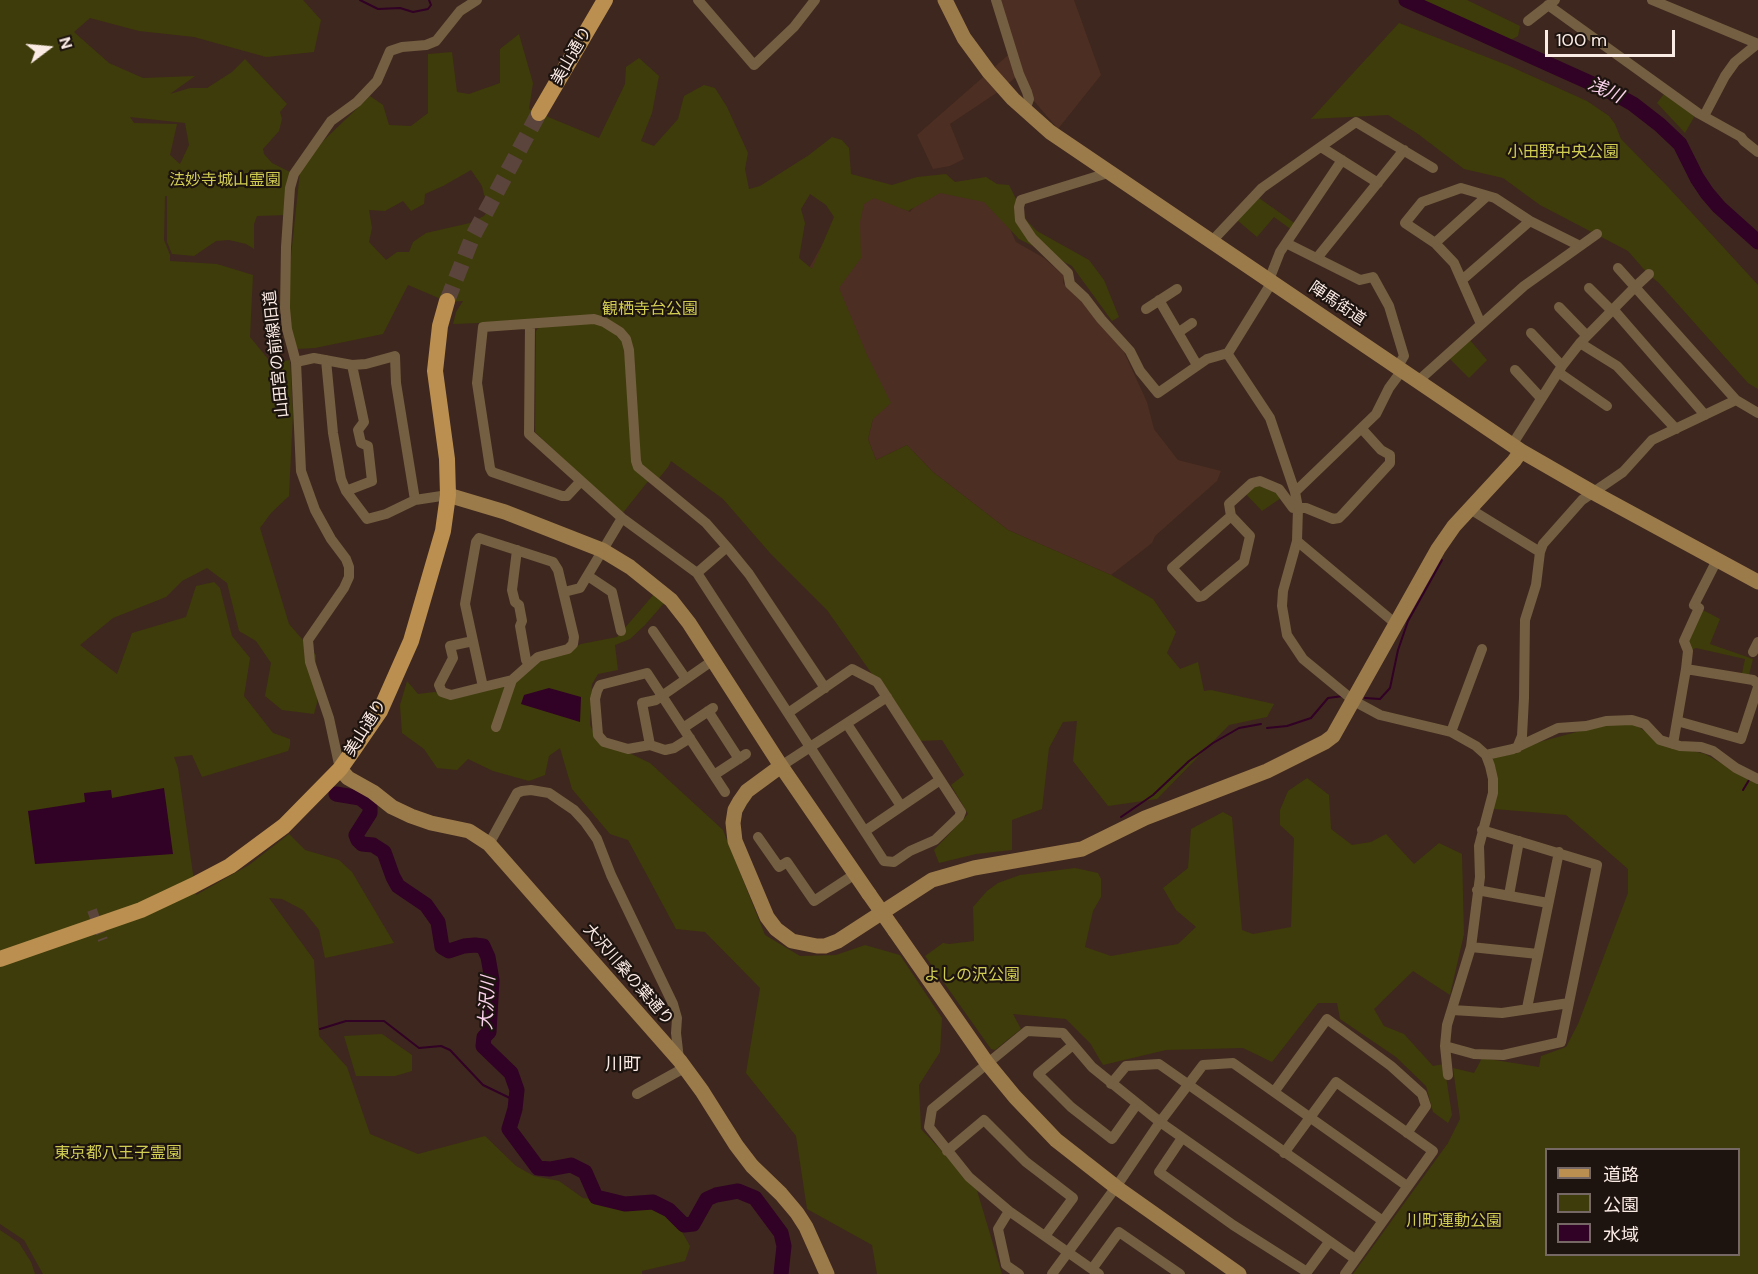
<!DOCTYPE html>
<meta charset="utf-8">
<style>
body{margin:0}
#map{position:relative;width:1758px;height:1274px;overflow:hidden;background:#3e271e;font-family:"DM Sans","Noto Sans JP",sans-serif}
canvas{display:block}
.legend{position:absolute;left:1545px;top:1148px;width:195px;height:108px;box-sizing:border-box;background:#1d130f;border:2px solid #766965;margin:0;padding:8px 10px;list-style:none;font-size:18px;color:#fbebe5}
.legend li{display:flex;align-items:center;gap:12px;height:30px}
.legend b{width:30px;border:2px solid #766965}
.north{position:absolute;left:18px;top:18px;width:60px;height:60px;-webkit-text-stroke:4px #1d130f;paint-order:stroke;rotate:74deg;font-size:16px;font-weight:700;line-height:24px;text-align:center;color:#fbebe5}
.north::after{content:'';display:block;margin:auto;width:21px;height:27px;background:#fbebe5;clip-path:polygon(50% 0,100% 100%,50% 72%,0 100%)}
.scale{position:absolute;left:1545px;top:30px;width:130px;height:27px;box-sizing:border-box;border:3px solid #fbebe5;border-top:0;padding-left:8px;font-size:18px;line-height:21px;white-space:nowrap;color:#fbebe5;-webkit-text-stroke:4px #1d130f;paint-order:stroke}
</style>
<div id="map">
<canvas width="1758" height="1274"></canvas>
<ul class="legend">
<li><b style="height:8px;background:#ba8f50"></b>道路</li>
<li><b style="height:16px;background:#3e3c0a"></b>公園</li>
<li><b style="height:16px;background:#310126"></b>水域</li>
</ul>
<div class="north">N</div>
<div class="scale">100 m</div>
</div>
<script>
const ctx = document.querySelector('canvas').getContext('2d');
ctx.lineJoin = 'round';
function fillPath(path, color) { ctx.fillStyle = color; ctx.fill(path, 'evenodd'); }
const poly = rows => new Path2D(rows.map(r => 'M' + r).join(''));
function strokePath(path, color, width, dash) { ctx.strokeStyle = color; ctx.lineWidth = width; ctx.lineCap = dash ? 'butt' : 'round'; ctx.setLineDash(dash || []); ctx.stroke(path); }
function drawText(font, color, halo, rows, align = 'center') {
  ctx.font = font + ' "DM Sans","Noto Sans JP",sans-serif'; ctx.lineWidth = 4.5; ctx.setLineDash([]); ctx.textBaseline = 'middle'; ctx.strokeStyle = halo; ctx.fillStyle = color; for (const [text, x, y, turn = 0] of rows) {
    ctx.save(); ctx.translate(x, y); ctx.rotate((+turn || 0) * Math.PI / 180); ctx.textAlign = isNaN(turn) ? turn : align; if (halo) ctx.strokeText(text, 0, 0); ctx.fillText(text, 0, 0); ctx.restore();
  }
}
fillPath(poly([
 [1000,0,1074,0,1101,75,1058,129,1034,101,1022,72,998,92,950,124,964,159,950,166,933,169,917,135,1015,49],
 [945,188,994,194,1016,242,1044,258,1064,276,1063,283,1083,303,1124,352,1147,402,1154,429,1178,460,1221,471,1217,481,1155,536,1152,543,1111,575,1008,530,933,472,907,445,876,460,868,439,873,419,808,270,836,220,867,191,910,212,923,196]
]), '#4c2e22');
fillPath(poly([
 [0,0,303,0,321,20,314,52,266,57,194,37,139,31,90,18,74,32,109,63,143,78,195,76,170,94,190,88,207,88,232,72,245,59,287,104,280,112,282,119,279,131,263,149,264,154,272,163,294,174,287,215,257,216,254,224,254,249,246,244,229,240,216,241,194,256,172,254,167,242,167,196,165,196,164,240,170,255,170,261,217,264,253,275,250,337,268,359,269,363,290,360,293,413,289,496,271,513,260,528,289,624,316,655,317,703,314,714,282,710,265,696,271,663,256,641,239,631,227,583,207,568,182,581,166,597,113,618,80,645,117,674,132,633,186,617,196,586,214,582,220,588,232,636,250,658,244,696,273,733,290,739,290,745,288,751,202,777,192,755,174,757,178,768,196,895,249,865,289,834,305,850,339,860,352,872,394,943,325,958,319,930,303,910,282,899,269,898,314,960,319,1036,347,1067,370,1134,418,1154,485,1136,516,1166,534,1176,559,1181,583,1198,659,1207,679,1227,690,1246,685,1261,642,1271,642,1274,43,1274,24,1240,0,1224],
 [130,117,185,123,189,145,180,164,170,155,177,124,134,123],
 [1422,0,1467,0,1520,26,1518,36,1509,41],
 [1399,23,1507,65,1587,101,1609,116,1615,124,1621,139,1668,187,1758,285,1758,389,1748,383,1659,283,1648,274,1628,251,1540,205,1503,178,1464,169,1418,134,1388,115,1311,119],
 [519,34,533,83,529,109,599,138,625,84,626,67,639,58,659,76,652,113,641,141,654,146,678,119,684,96,704,85,715,88,727,107,748,153,745,169,749,189,760,186,809,155,832,137,842,140,849,148,851,174,892,185,917,177,946,174,955,182,986,177,997,184,1009,185,1027,221,1037,231,1089,260,1104,280,1119,317,1112,321,1072,266,1019,239,984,202,940,193,908,211,874,198,864,204,860,222,861,258,839,288,867,355,891,403,873,419,868,439,876,460,907,445,933,472,1008,530,1111,575,1153,599,1176,632,1167,653,1180,669,1198,662,1204,691,1211,690,1274,704,1267,717,1229,725,1157,799,1108,806,1073,761,1077,721,1063,722,1049,748,1042,809,1012,820,1012,850,976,854,939,863,934,850,968,814,951,785,964,775,942,740,919,741,827,610,770,553,723,499,671,461,668,467,656,482,638,467,629,350,604,322,483,327,479,323,453,324,456,312,463,301,448,302,408,285,383,334,315,348,296,349,286,304,300,171,321,143,370,96,383,105,389,125,411,126,428,113,428,54,452,52,457,92,469,94,500,83,500,49],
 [471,170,482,186,484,195,492,205,484,216,470,223,426,233,413,242,409,252,397,252,386,260,369,242,372,228,369,210,385,211,403,201,411,211,424,204,425,194,443,186],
 [810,194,826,205,834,217,812,269,799,258,805,223,801,209],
 [1667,90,1697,112,1685,133,1657,103],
 [1259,198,1297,225,1292,230,1274,217,1257,237,1237,220],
 [592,323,602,325,614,332,624,345,633,461,649,480,622,514,535,432,536,331,539,327],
 [1469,339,1487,360,1469,378,1449,358],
 [1252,483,1284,496,1262,511,1243,491],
 [655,593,665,602,645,625,630,639,615,645,618,670,598,674,592,684,590,725,596,737,650,763,723,830,765,935,800,956,836,955,865,945,900,955,942,1018,940,1052,919,1085,921,1129,976,1187,1002,1274,877,1274,872,1245,807,1209,796,1136,746,1073,760,988,705,932,676,929,628,840,610,834,572,789,560,748,549,756,545,775,529,781,493,771,468,759,457,770,437,768,424,749,402,733,400,705,407,681,418,694,434,692,456,695,513,681,538,658,567,651,581,644,617,637],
 [1699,608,1720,619,1710,644,1753,659,1748,679,1741,678,1745,659,1696,648,1688,651,1684,641],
 [1625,719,1666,744,1705,754,1758,784,1758,1274,1353,1274,1448,1143,1460,1119,1453,1068,1474,1073,1482,1058,1539,1067,1541,1056,1566,1047,1578,1024,1628,893,1628,869,1566,815,1494,809,1491,755],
 [1546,1150,1738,1150,1738,1254,1546,1254],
 [1307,778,1329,795,1331,829,1352,845,1371,842,1386,834,1414,864,1439,843,1462,854,1464,934,1450,995,1413,971,1374,1009,1384,1026,1404,1034,1433,1066,1444,1064,1452,1115,1448,1123,1433,1112,1426,1086,1396,1057,1340,1019,1337,1003,1318,1003,1272,1062,1243,1048,1166,1050,1103,1065,1090,1043,1066,1019,1013,1014,1021,1029,995,1050,991,1049,925,956,943,943,949,944,974,941,973,907,987,891,998,883,1020,875,1075,868,1098,873,1101,879,1101,897,1093,911,1085,947,1111,956,1178,944,1196,927,1176,910,1163,888,1188,868,1191,829,1223,812,1232,817,1242,930,1253,934,1291,927,1294,838,1280,825,1280,810,1288,791],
 [382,1034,412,1055,412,1071,395,1076,356,1076,344,1036],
 [0,1230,19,1243,31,1262,35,1274,0,1274]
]), '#3e3c0a');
fillPath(poly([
 [549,688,581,697,580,722,521,704,524,695],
 [164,788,173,854,35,864,28,811,85,802,84,793,111,790,112,798]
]), '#310126');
strokePath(poly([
 [360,0,378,9,400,8,413,12,428,9,431,5,429,0],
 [1365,698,1380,699,1390,688,1398,650,1408,621,1442,560],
 [1267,728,1287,726,1311,718,1328,698,1343,696],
 [1743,790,1749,780],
 [1121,817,1153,795,1189,761,1213,743,1239,728,1261,724],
 [320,1029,346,1021,384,1021,419,1048,441,1046,450,1050,483,1085,516,1101]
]), '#310126', 2);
strokePath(poly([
 [1406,0,1615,94,1633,104,1660,125,1680,144,1697,178,1707,193,1719,207,1758,242],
 [336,794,360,798,370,806,370,813,356,835,358,840,362,844,373,845,384,852,393,877,398,886,426,905,438,922,442,947,449,951,464,946,475,945,483,946,488,957,492,980,489,1032,484,1037,483,1046,511,1073,517,1090,515,1109,509,1129,538,1168,550,1169,571,1165,585,1172,596,1197,625,1204,653,1202,669,1210,684,1225,693,1224,707,1199,716,1195,738,1191,755,1198,781,1233,784,1246,781,1274]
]), '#310126', 15);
strokePath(poly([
 [92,910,103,940]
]), '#5a443c', 10, [10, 5]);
strokePath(poly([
 [447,301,473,236,539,113]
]), '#5a443c', 16, [16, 8]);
strokePath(poly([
 [698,0,754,65,794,27,815,0],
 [996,0,1019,74,1027,92,1029,99,1025,110],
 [1652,0,1758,44],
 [1548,5,1698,113,1741,137,1744,141,1758,152],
 [1528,21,1555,0],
 [1704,116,1725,76,1735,62,1757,44],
 [1321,147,1378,183],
 [1111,172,1021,200,1019,207,1020,220,1032,238,1068,273,1070,284,1085,298,1101,319,1130,351,1140,371,1158,393,1207,359,1228,353,1272,282],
 [1212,241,1262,188,1356,122,1433,168],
 [1286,243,1360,280,1373,277,1389,306,1404,356,1398,366],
 [1435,243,1487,196],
 [1317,258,1404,150],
 [1618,268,1635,287,1649,274],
 [1269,280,1280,252,1342,160],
 [1462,280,1530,221],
 [1589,288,1612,311],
 [1159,300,1197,365],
 [1559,307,1587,336],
 [1146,309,1177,289],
 [1613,309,1705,415],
 [530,324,529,434,622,518,697,573,884,861,894,862,910,851,935,840,959,817,961,812,877,682,852,669,788,713],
 [1481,324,1454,263,1435,243,1405,223,1422,202,1461,188,1495,198,1530,221,1580,246],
 [1179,332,1192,323],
 [1531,333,1562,366],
 [1580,343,1617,366,1676,429],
 [1228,353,1229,356,1270,418,1295,492,1298,508,1297,541,1283,591,1282,606,1287,635,1303,659,1354,701,1380,715,1451,732,1476,746,1486,755,1490,766,1493,779,1493,793,1479,846,1480,877,1471,947,1447,1025,1445,1046,1448,1075],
 [326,360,333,433,341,479,346,491,367,519,386,514,415,500,448,495],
 [296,362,314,358,352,365,366,364,395,356,396,383,415,500],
 [1515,370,1540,397],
 [1558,372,1607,406],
 [1418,381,1524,286,1597,234],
 [1736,400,1758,413],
 [1512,445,1562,366,1580,343,1635,287,1736,400,1652,440,1623,472,1582,500,1543,544,1540,552,1536,585,1525,620,1524,698,1522,736,1517,748],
 [580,482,567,496,562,496,492,472,490,468,477,383,483,327,594,319,604,322,620,332,626,339,629,350,636,461,638,467,706,523,727,547,749,574,825,688],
 [346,491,372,481,368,446,361,443,358,430,364,422,352,365],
 [1295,492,1376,414,1389,388,1403,369],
 [1470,509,1540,552],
 [1231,516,1172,568,1199,597,1203,596,1244,562,1250,536,1231,516,1229,504,1252,483,1260,481,1279,489,1293,508,1306,508,1333,519,1339,518,1344,513,1390,463,1390,455,1381,450,1362,429],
 [479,538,553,562,558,570,574,637,573,644,568,649,538,657,512,680,483,687,465,604,476,542,479,538],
 [1297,541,1396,624],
 [517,550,512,590,515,602,519,605,522,621,520,626,526,660,529,665],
 [697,573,727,547],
 [588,576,612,592,621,631],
 [564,592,580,588,622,518],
 [653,631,686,679],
 [473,641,450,646,453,658,439,685,442,692,451,695,483,687],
 [1753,652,1758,642],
 [1686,669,1753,680,1758,684],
 [708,711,739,759],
 [1677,721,1741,739,1758,687],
 [847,724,901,806],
 [496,727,512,680],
 [683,728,713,708],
 [1451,732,1482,649],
 [690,738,674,748,665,750,650,745,628,749,604,742,598,735,595,699,597,691,600,685,647,673,725,792],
 [1673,744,1686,669,1688,651,1684,641,1699,608,1694,605,1717,560],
 [650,745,642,703,656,700,712,661],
 [1486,755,1513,749,1558,728,1586,726,1606,721,1632,720,1645,724,1660,740,1680,746,1701,747,1713,751,1736,768,1758,779],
 [781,766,887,697],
 [340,769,329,718,310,662,308,640,344,588,349,577,349,567,346,559,331,539,315,510,301,471,296,362,287,329,285,308,286,247,290,188,294,174,331,121,357,102,377,81,390,51,402,47,426,45,436,41,460,11,477,0],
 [714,775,746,754],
 [865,831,940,780],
 [758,837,779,867,787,862,814,901,855,874],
 [489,844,517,793,522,791,531,790,549,793,574,810,585,822,597,839,611,875,673,1004,677,1018,676,1033,679,1059],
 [1477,890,1548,903],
 [1509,895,1519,841],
 [1471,947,1538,954],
 [1527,1008,1559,852],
 [1452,1010,1502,1013,1569,1003],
 [1073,1045,1038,1074,1071,1107,1112,1139,1137,1104],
 [1445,1046,1474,1054,1503,1055,1561,1042,1597,865,1482,830],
 [1111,1084,1126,1066,1159,1064,1383,1221],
 [1274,1092,1327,1019,1391,1066,1422,1094,1426,1106,1407,1133],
 [637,1094,684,1068],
 [1182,1138,1159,1172,1233,1225,1307,1272,1329,1242],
 [947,1151,984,1120,1026,1162,1073,1198,1045,1236],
 [1284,1153,1336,1082,1433,1151,1345,1274],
 [1009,1211,998,1229,1006,1265,1019,1274],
 [1092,1269,1119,1232,1180,1274],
 [1052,1274,1116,1187,1160,1122,1203,1065,1233,1063,1407,1186],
 [1099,1274,1009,1211,969,1177,929,1127,932,1109,1027,1031,1063,1033,1092,1067,1160,1122,1355,1259]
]), '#745f42', 10);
strokePath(poly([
 [945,0,964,38,989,72,1013,99,1050,132,1521,451,1594,493,1758,582],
 [448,495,505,512,602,550,630,567,671,600,689,623,781,766,869,894],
 [781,766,747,791,740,801,735,810,733,823,735,841,767,917,776,929,792,941,817,946,825,946,838,941,932,880,974,868,1082,849,1145,818,1267,771,1325,742,1333,736,1438,549,1454,526,1514,461,1521,451],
 [340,769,348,778,373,792,392,807,411,816,431,823,469,831,489,844,680,1061,702,1091,736,1145,752,1166,781,1194,797,1213,806,1227,827,1274],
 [895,931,987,1063,1015,1097,1056,1140,1116,1187,1239,1274]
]), '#9c7b4b', 15);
strokePath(poly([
 [539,113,605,0],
 [0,959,141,910,194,885,230,866,284,826,340,769,354,749,380,711,411,641,443,531,448,495,447,459,435,371,440,326,447,301]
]), '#ba8f50', 16);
strokePath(poly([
 [869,894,895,931]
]), '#9c7b4b', 15);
drawText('16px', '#fbebe5', '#1d130f', [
 ["美山通り",572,56,-60],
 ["陣馬街道",1337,304,34],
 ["山田宮の前線旧道",277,354,-96],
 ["美山通り",366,728,-58],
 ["大沢川桑の葉通り",628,975,49]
]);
drawText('16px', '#d0cd52', '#1d130f', [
 ["小田野中央公園",1563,153],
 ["法妙寺城山霊園",225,181],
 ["観栖寺台公園",650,310],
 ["よしの沢公園",972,976],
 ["東京都八王子霊園",118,1154],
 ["川町運動公園",1454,1222]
]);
drawText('italic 18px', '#fad1eb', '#1d130f', [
 ["浅川",1605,91,25],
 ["大沢川",488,1003,-87]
]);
drawText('18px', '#fbebe5', '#1d130f', [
 ["川町",623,1065]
]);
</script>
